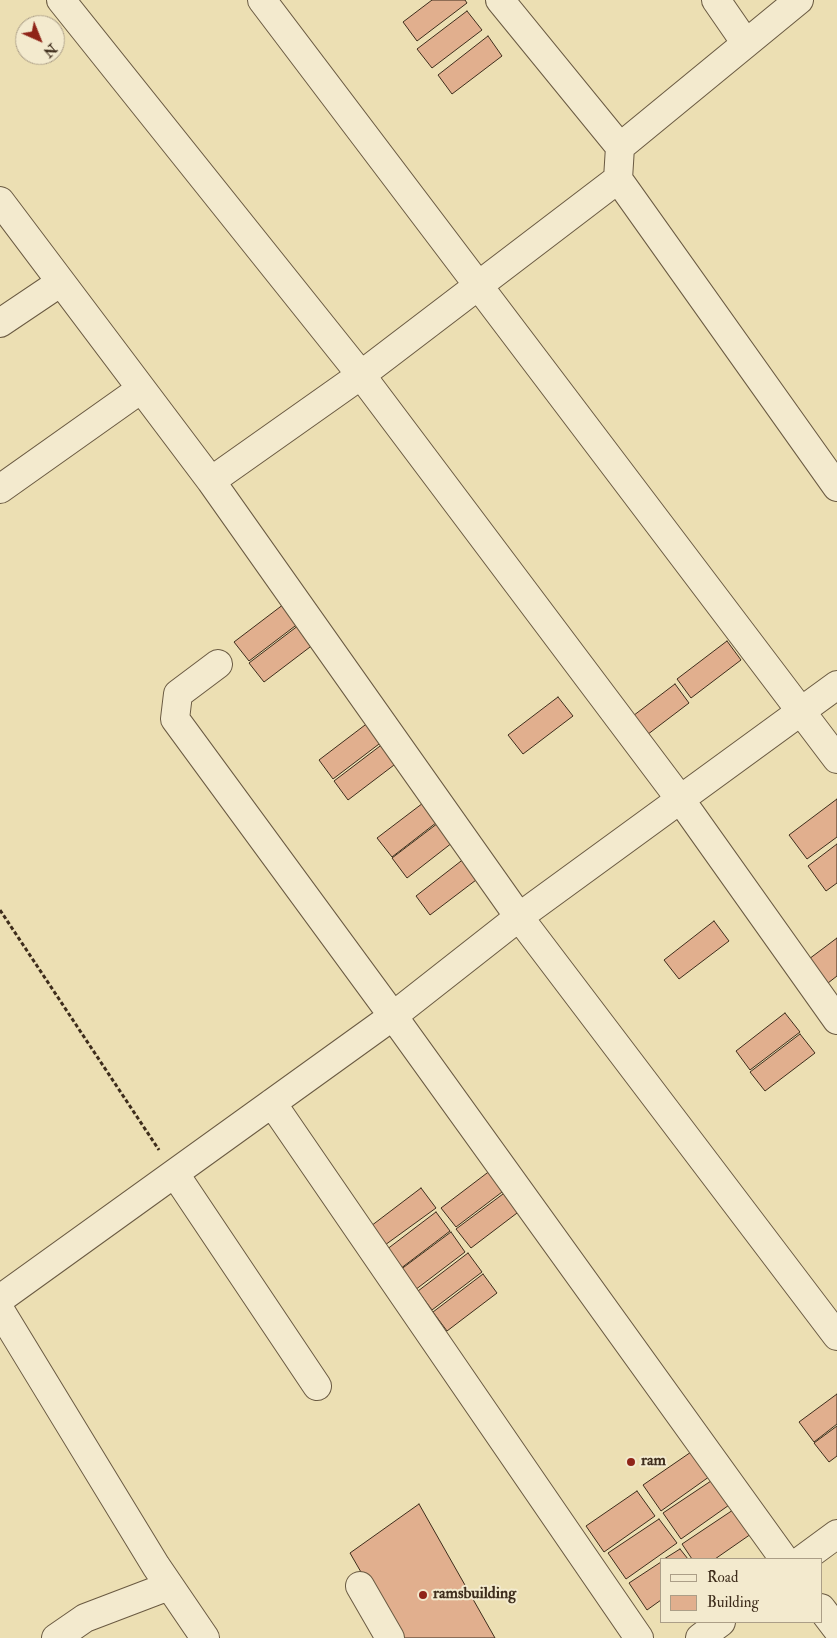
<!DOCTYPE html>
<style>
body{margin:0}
#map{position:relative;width:837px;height:1638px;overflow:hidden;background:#ecdfb3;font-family:"IM FELL Double Pica",serif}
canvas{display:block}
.legend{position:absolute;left:660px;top:1558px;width:162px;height:65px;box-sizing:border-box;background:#f3eace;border:1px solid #ab9e87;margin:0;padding:6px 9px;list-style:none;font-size:15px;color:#3e2d1c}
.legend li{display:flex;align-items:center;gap:10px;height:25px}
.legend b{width:25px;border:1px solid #ab9e87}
.north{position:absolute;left:15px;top:15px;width:50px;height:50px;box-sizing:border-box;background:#f3eace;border:1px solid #ab9e87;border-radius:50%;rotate:136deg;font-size:14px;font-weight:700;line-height:20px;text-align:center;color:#3e2d1c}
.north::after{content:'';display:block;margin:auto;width:18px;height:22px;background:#8f2418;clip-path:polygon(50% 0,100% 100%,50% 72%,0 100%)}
</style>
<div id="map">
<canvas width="837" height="1638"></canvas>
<ul class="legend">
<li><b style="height:6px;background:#f3eace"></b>Road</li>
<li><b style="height:14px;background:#e1af8e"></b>Building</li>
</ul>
<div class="north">N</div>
</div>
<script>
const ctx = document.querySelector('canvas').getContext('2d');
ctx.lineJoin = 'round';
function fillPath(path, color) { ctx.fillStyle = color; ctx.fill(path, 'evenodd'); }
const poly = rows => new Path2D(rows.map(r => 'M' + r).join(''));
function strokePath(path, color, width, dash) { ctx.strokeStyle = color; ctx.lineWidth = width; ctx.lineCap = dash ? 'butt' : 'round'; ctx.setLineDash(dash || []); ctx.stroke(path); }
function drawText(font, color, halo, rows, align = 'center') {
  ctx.font = font + ' "IM FELL Double Pica",serif'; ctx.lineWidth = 4; ctx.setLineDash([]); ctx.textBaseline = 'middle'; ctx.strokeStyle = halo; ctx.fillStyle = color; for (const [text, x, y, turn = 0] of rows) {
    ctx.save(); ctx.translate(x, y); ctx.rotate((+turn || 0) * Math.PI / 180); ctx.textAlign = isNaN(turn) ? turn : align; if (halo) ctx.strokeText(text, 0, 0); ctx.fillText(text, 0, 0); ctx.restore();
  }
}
const building = poly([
 [432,0,465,0,467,3,417,41,403,22,432,0],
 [467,11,482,30,432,68,417,49,467,11],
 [488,36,502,56,452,94,438,75,488,36],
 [284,604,299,623,249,661,234,642,284,604],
 [299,625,314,644,264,682,249,663,299,625],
 [727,641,741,660,691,698,677,679,727,641],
 [675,684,689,703,639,741,625,722,675,684],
 [558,697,573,716,523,754,508,735,558,697],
 [369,722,383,741,333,779,319,760,369,722],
 [384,743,398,762,348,800,334,781,384,743],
 [837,799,837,837,807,859,789,835,837,799],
 [427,800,441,819,392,857,377,838,427,800],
 [442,820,457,839,407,878,392,858,442,820],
 [837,844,837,883,826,891,808,866,837,844],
 [465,858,480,877,430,915,416,896,465,858],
 [714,921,729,941,679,979,664,960,714,921],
 [837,938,837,976,819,990,801,965,837,938],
 [785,1013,800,1032,750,1070,736,1051,785,1013],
 [800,1034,815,1053,765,1091,750,1072,800,1034],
 [491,1170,506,1189,456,1227,441,1208,491,1170],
 [421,1188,436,1208,385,1245,371,1226,421,1188],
 [507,1191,521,1210,471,1248,456,1229,507,1191],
 [436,1212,450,1231,400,1269,386,1250,436,1212],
 [451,1232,465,1252,415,1290,400,1270,451,1232],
 [468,1253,482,1272,432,1310,418,1291,468,1253],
 [483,1274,497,1293,447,1331,433,1312,483,1274],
 [837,1394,837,1424,814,1442,799,1422,837,1394],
 [837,1426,837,1456,829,1462,814,1443,837,1426],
 [694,1450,713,1474,661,1511,643,1485,694,1450],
 [714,1479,732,1503,681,1539,663,1513,714,1479],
 [637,1491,655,1516,604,1552,586,1526,637,1491],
 [419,1504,495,1638,399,1638,350,1553,419,1504],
 [733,1510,751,1534,715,1559,692,1559,682,1544,733,1510],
 [659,1519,677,1543,626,1579,608,1553,659,1519],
 [680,1549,688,1559,664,1559,680,1549],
 [661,1562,661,1600,647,1610,629,1583,661,1562]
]);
fillPath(building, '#e1af8e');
strokePath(building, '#3e2d1c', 1);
const minor = poly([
 [61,0,361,375,680,799,837,1020],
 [262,0,837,759],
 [500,0,620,147,618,179,837,487],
 [716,0,745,42],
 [620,147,799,0],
 [0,201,211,481,519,917,837,1336],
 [0,323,61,282],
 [211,481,361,375,618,179],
 [0,489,141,389],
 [218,664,178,694,175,719,393,1016,784,1559],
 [272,1103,639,1638],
 [175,1174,317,1386],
 [0,1299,393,1016,519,917,837,685],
 [0,1310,156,1566,205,1638],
 [803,1559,837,1534],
 [360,1586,390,1638],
 [821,1608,837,1629],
 [56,1638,85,1618,169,1586],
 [700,1638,721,1622]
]);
strokePath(minor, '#6a5a42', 30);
strokePath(poly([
 [0,910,159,1150]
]), '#3e2d1c', 3, [4, 2.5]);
strokePath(minor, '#f3eace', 28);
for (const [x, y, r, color] of [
 [631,1462,5,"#8f2418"],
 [423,1595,5,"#8f2418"]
]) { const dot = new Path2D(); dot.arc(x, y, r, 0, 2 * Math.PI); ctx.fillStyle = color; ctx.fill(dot); strokePath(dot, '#f3eace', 2); }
drawText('bold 16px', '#3e2d1c', '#f3eace', [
 ["ram",641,1462],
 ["ramsbuilding",433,1595]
], 'left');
</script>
